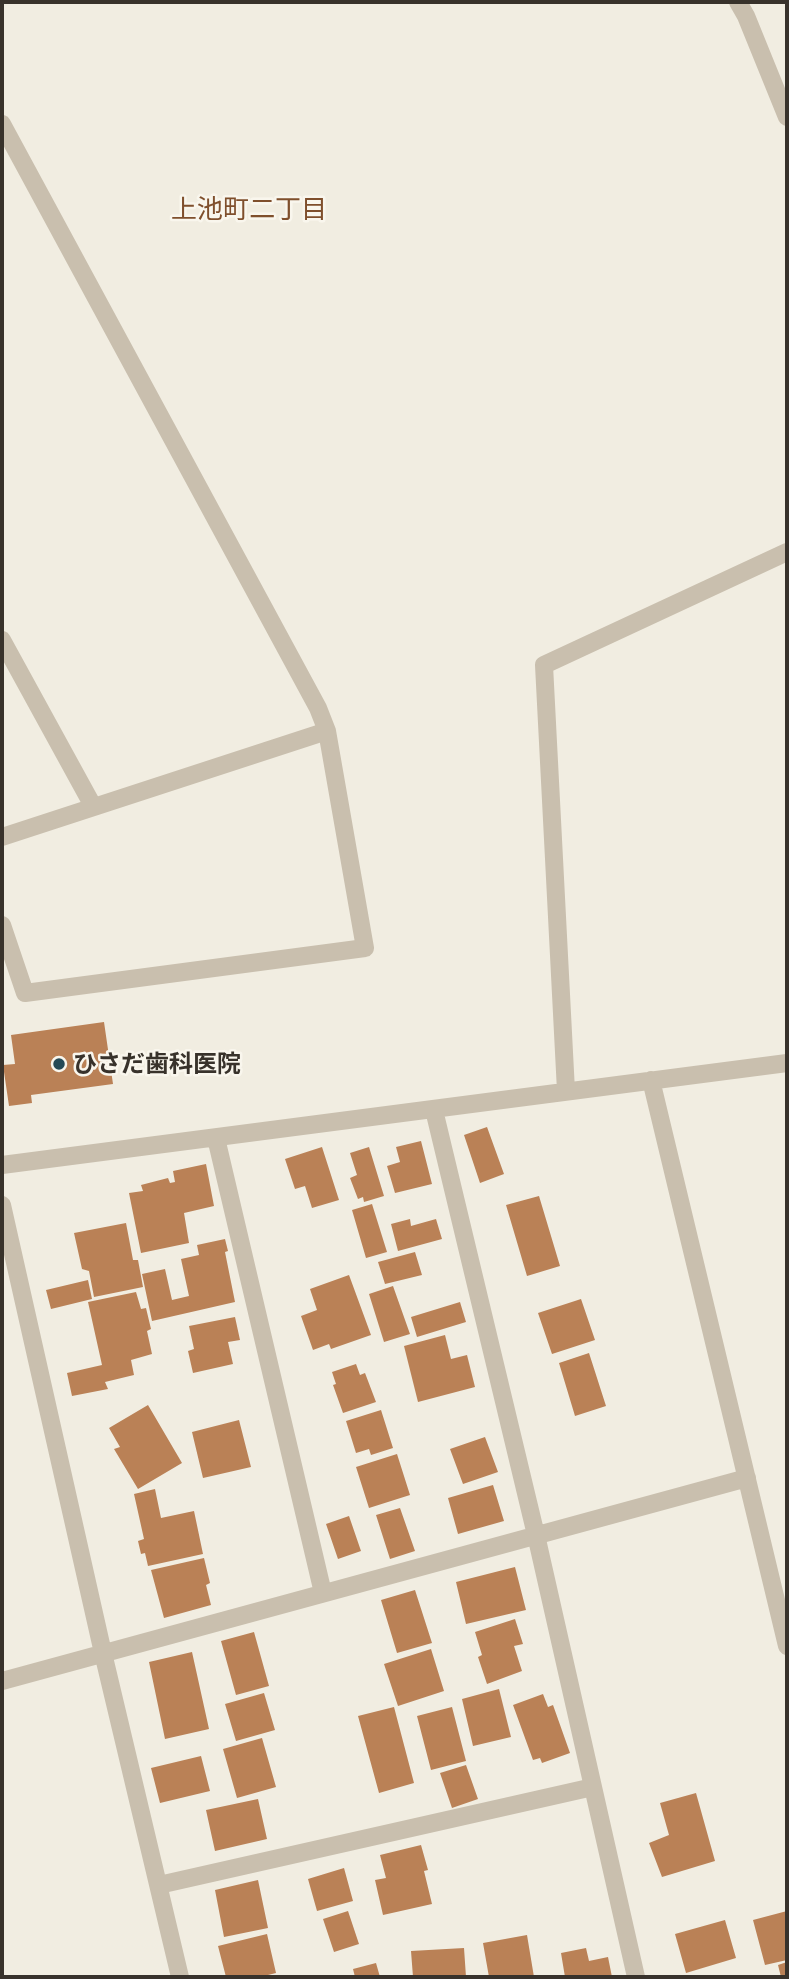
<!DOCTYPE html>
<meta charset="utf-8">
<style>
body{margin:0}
#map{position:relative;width:789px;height:1979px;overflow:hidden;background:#f1ede1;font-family:Barlow,sans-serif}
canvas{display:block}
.frame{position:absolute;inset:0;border:4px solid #38322b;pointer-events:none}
</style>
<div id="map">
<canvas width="789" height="1979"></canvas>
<div class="frame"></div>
</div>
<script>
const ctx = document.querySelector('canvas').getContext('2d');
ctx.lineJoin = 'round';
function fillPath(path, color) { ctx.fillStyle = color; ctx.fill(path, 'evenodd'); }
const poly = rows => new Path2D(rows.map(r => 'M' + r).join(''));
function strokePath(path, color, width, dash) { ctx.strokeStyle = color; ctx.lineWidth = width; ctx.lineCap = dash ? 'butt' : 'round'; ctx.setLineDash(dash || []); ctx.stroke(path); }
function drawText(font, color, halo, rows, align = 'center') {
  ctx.font = font + ' Barlow,"Noto Sans JP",sans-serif'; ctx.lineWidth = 5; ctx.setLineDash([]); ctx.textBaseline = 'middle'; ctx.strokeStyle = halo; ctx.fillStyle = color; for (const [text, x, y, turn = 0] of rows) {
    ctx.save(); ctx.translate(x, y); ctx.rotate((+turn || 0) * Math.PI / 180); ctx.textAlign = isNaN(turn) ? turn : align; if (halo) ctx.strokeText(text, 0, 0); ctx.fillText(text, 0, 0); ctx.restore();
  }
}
fillPath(poly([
 [104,1022,113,1084,31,1095,32,1103,9,1106,3,1065,15,1064,11,1035],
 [487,1127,504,1174,480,1183,464,1135],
 [421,1141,432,1184,395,1193,387,1166,400,1162,396,1147],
 [322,1147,339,1200,312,1208,305,1186,295,1189,285,1159],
 [369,1147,384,1196,364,1202,363,1197,358,1199,350,1178,357,1175,350,1153],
 [206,1164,214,1206,184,1213,189,1243,141,1253,129,1193,143,1191,141,1185,168,1178,170,1183,175,1182,173,1171],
 [539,1196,560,1266,527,1276,506,1205],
 [372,1204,387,1252,366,1258,352,1210],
 [410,1219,411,1226,436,1219,442,1239,398,1251,391,1224],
 [126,1223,133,1260,138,1260,143,1287,94,1297,89,1271,82,1269,74,1233],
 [225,1239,228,1251,225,1252,235,1302,152,1321,142,1274,165,1269,172,1300,189,1296,181,1259,199,1255,197,1245],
 [415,1252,422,1275,385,1284,378,1262],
 [349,1275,371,1335,331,1349,329,1344,313,1350,301,1316,317,1310,310,1289],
 [88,1280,92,1299,51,1309,46,1290],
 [393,1286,410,1334,384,1342,369,1294],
 [136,1292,141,1309,146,1308,151,1329,147,1331,152,1354,131,1360,134,1375,105,1382,108,1389,72,1396,67,1373,102,1365,88,1302],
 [581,1299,595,1340,552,1354,538,1313],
 [460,1302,466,1322,417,1337,411,1317],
 [235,1317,240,1340,228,1342,233,1364,193,1373,188,1351,194,1349,189,1326],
 [445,1335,451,1359,467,1355,475,1387,418,1402,404,1346],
 [589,1353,606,1406,575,1416,559,1363],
 [356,1364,360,1375,365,1373,376,1402,343,1413,333,1385,336,1384,332,1372],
 [148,1405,182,1463,138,1489,114,1449,120,1447,109,1428],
 [381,1410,393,1448,371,1455,369,1449,356,1453,346,1421],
 [239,1420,251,1467,203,1478,192,1432],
 [485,1437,498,1472,463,1484,450,1449],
 [397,1454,410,1495,369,1508,356,1467],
 [493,1485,504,1521,458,1534,448,1498],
 [155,1489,161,1518,194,1511,203,1554,148,1566,145,1553,141,1554,138,1541,144,1539,134,1494],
 [400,1508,415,1551,390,1559,376,1515],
 [349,1516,361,1551,338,1559,326,1524],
 [204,1558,210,1583,206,1585,211,1605,164,1618,151,1570],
 [515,1567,526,1610,466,1624,456,1582],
 [415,1590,432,1643,397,1653,381,1600],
 [515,1619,523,1644,514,1646,522,1671,487,1684,478,1657,482,1655,475,1632],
 [254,1632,269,1686,236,1695,221,1641],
 [431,1649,444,1691,398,1706,384,1664],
 [192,1652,209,1729,165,1739,149,1662],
 [499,1689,511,1737,473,1746,462,1699],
 [264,1693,275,1730,236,1741,225,1704],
 [543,1694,548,1707,553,1705,570,1753,542,1763,540,1758,533,1760,513,1705],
 [394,1707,414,1783,379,1793,358,1716],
 [452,1707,466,1761,431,1770,417,1716],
 [262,1738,276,1787,237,1798,223,1749],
 [201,1756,210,1791,160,1803,151,1768],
 [466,1765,478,1799,452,1808,440,1773],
 [696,1793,715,1861,662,1877,649,1843,669,1835,660,1803],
 [258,1799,267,1839,215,1851,206,1810],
 [421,1845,428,1870,424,1871,432,1904,383,1915,375,1880,386,1878,380,1855],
 [344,1868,353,1901,317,1911,308,1879],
 [258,1880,268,1928,224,1937,215,1890],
 [348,1911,359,1944,334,1952,323,1919],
 [787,1911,787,1960,765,1965,753,1920],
 [725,1920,736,1958,686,1973,675,1934],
 [267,1934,276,1973,260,1977,226,1977,218,1946],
 [527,1935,534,1977,489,1977,483,1943],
 [464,1948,466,1977,413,1977,411,1951],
 [586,1948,589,1961,608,1957,612,1977,565,1977,561,1953],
 [787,1962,787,1977,781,1977,778,1965],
 [376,1963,380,1977,355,1977,353,1969]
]), '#ba8156');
strokePath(poly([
 [738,2,746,16,787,117],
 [2,124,318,708,327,731,365,948,25,993,2,925],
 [2,640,93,806],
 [2,837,327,731],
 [651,1080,787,1646],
 [566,1091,544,665,787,552],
 [434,1110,536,1535,636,1977],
 [216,1138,323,1593],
 [2,1165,787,1063],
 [2,1205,103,1653,180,1977],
 [2,1681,747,1478],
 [159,1885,593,1787]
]), '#c9bfae', 18);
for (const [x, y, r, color] of [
 [59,1064,7,"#254a56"]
]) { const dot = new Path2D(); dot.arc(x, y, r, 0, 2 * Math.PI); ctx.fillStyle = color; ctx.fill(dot); strokePath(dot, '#f9f6ed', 2.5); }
drawText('bold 24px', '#38322b', '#f9f6ed', [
 ["ひさだ歯科医院",73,1064]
], 'left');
drawText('26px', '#7f4f2c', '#f9f6ed', [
 ["上池町二丁目",249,209]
]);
</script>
